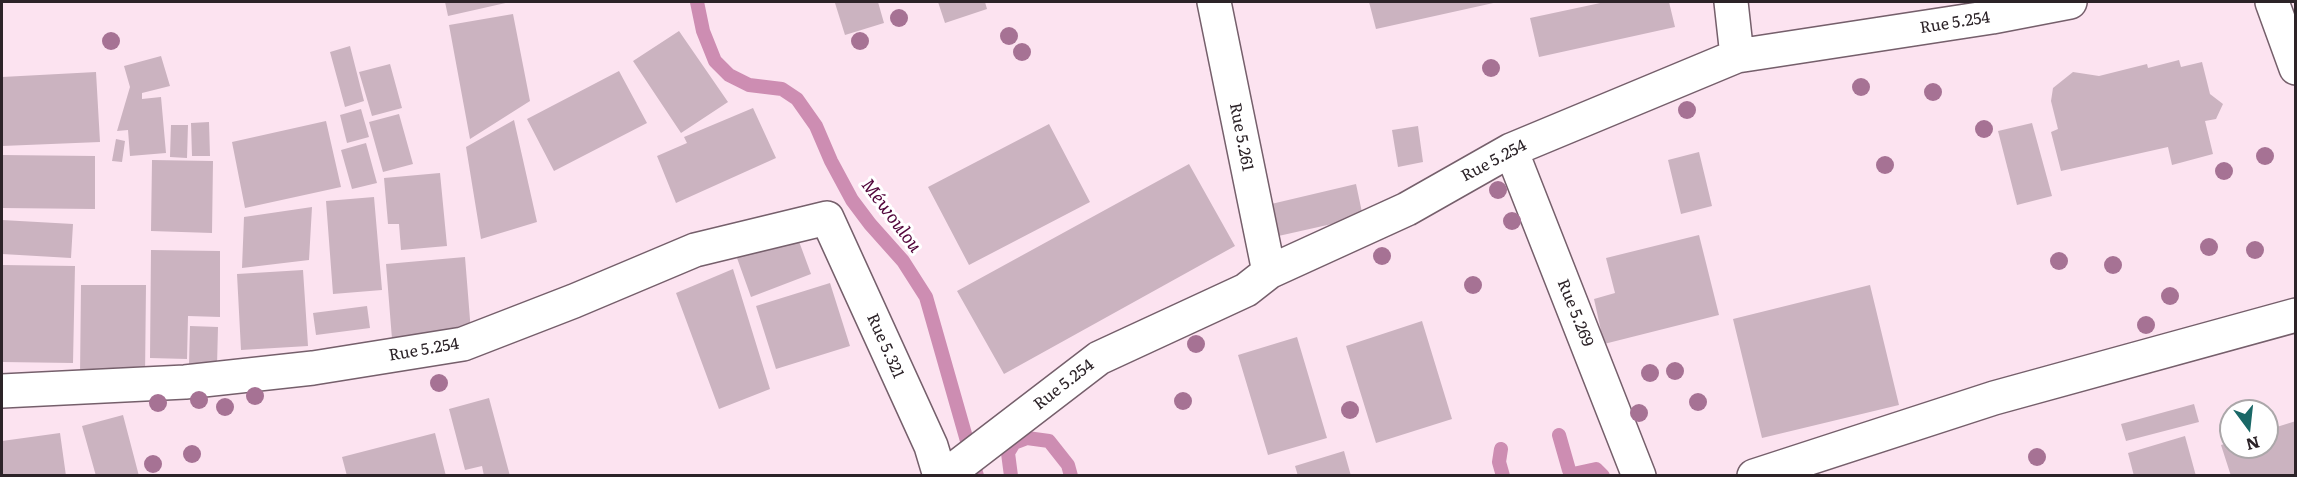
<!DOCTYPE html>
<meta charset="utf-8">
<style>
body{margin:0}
#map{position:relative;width:2297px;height:477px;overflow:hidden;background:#fce3f0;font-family:Literata,serif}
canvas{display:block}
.frame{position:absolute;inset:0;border:3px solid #2c2328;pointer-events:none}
.north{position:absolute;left:2219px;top:399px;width:60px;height:60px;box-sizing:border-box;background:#fff;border:2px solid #aba7a9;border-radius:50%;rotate:165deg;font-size:16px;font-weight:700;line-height:24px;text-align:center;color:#2c2328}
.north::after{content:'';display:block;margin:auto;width:21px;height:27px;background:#1a6867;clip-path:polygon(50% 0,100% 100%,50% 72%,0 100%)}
</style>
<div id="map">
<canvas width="2297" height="477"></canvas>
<div class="frame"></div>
<div class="north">N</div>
</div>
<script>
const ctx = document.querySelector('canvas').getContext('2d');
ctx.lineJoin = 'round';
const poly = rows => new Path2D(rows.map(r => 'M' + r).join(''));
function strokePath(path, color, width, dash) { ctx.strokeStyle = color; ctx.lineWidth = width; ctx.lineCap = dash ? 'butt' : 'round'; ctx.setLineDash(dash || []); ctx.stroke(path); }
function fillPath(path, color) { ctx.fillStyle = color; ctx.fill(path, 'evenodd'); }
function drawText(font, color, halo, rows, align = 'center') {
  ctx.font = font + ' Literata,serif'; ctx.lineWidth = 6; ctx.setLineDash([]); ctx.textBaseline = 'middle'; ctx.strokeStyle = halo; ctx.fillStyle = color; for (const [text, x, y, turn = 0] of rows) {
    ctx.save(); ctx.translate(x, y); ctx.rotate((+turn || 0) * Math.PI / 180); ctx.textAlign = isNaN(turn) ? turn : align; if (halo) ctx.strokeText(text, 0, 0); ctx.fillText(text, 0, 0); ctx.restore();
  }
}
strokePath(poly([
 [697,2,703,31,715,61,729,75,749,85,782,89,797,99,816,126,831,161,852,200,870,224,903,261,926,297,977,476],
 [1559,435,1569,470,1573,474,1596,469,1603,476],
 [1501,449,1499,462,1503,476],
 [1011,476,1008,453,1014,443,1027,438,1049,441,1068,465,1071,476]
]), '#cd8db2', 14);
fillPath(poly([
 [445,2,510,2,448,16],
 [841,2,878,2,884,23,845,35,835,3],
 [938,2,985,2,987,9,945,23],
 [1369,2,1498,2,1376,29],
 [1605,2,1669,2,1675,27,1539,57,1530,18],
 [513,14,530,101,470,139,449,25],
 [679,31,728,102,681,133,633,61],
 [350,46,364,101,345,107,330,52],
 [161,56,170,86,142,93,142,99,161,97,166,153,130,156,128,130,117,131,130,87,124,66],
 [2179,60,2181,67,2202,62,2210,94,2223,104,2216,119,2205,121,2213,154,2172,165,2168,147,2061,171,2051,132,2058,129,2051,101,2053,88,2073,72,2099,76,2147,64,2148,68],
 [390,64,402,108,372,116,359,72],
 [619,71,647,123,554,171,527,119],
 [96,72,100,142,2,146,2,77],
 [753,108,776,158,676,203,657,156,687,143,684,137],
 [361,109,369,137,347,143,340,115],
 [399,114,413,164,383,172,369,122],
 [514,120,537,222,481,239,466,147],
 [326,121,341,187,245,208,232,142],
 [209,122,210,156,192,156,191,123],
 [2032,123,2052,196,2017,205,1998,131],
 [1049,124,1090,202,969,265,928,187],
 [171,125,188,125,187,158,170,157],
 [1418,126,1423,162,1398,167,1392,130],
 [116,139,125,141,122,162,112,161],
 [366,143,377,183,352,189,341,150],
 [1699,152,1712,206,1681,214,1668,160],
 [2,155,95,156,95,209,2,208],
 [152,160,213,161,212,233,151,231],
 [1189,164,1235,246,1004,374,957,291],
 [440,173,447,246,401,250,399,224,388,224,384,178],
 [1356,184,1363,217,1274,237,1267,205],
 [374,197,382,290,333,294,326,201],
 [312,207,309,260,242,268,244,217],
 [2,220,73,224,71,258,2,254],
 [1699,235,1719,315,1604,344,1594,299,1615,293,1606,258],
 [797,236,811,274,751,297,737,258],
 [151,250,220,251,220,317,188,316,187,359,150,358],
 [465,257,471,332,392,339,386,264],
 [2,265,75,266,73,363,2,362],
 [733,269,770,389,719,409,676,293],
 [303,270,308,346,241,350,237,274],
 [830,283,850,346,776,369,756,306],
 [81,285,146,285,145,377,80,376],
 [1870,285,1899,405,1762,438,1733,319],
 [367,306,370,328,316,335,313,313],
 [1422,321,1452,419,1376,443,1346,346],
 [190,326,218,327,217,366,189,365],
 [1297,337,1327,438,1268,455,1238,355],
 [489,398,510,476,484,476,482,466,465,470,449,409],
 [2194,404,2199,422,2126,441,2121,424],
 [123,415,139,476,96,476,82,426],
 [2296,421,2296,476,2231,476,2221,445,2231,442,2231,447,2267,447,2267,430],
 [60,433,66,476,2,476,2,441],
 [435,433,446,476,347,476,342,457],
 [2185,436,2196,476,2134,476,2128,453],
 [1344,451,1351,476,1298,476,1295,466]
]), '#cbb3c0');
const minor = poly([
 [1214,2,1269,272],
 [1731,2,1737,56],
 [2272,2,2296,68],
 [1511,150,1639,476],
 [2,391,185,382,313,368,463,344,574,301,695,250,827,218,931,446,940,476],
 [945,476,1099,358,1246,290,1269,272,1407,209,1511,150,1737,56,1992,17,2070,2],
 [1754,476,1994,398,2296,315]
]);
strokePath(minor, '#755f6b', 36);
strokePath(minor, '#fff', 33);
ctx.fillStyle = '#a67294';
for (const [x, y] of [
 [899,18],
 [1009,36],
 [111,41],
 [860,41],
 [1022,52],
 [1491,68],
 [1861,87],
 [1933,92],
 [1687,110],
 [1984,129],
 [2265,156],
 [1885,165],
 [2224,171],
 [1498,190],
 [1512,221],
 [2209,247],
 [2255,250],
 [1382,256],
 [2059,261],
 [2113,265],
 [1473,285],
 [2170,296],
 [2146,325],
 [1196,344],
 [1675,371],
 [1650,373],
 [439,383],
 [255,396],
 [199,400],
 [1183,401],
 [1698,402],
 [158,403],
 [225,407],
 [1350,410],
 [1639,413],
 [192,454],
 [2037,457],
 [153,464]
]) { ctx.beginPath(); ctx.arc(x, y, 9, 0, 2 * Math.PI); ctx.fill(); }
drawText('16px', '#2c2328', '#fff', [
 ["Rue 5.254",1955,23,-9],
 ["Rue 5.261",1241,137,79],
 ["Rue 5.254",1494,161,-28],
 ["Rue 5.269",1575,313,68],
 ["Rue 5.321",885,346,66],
 ["Rue 5.254",424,350,-10],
 ["Rue 5.254",1064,385,-38]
]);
drawText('italic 18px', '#52053b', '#fff', [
 ["Méwoulou",891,216,53]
]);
</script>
